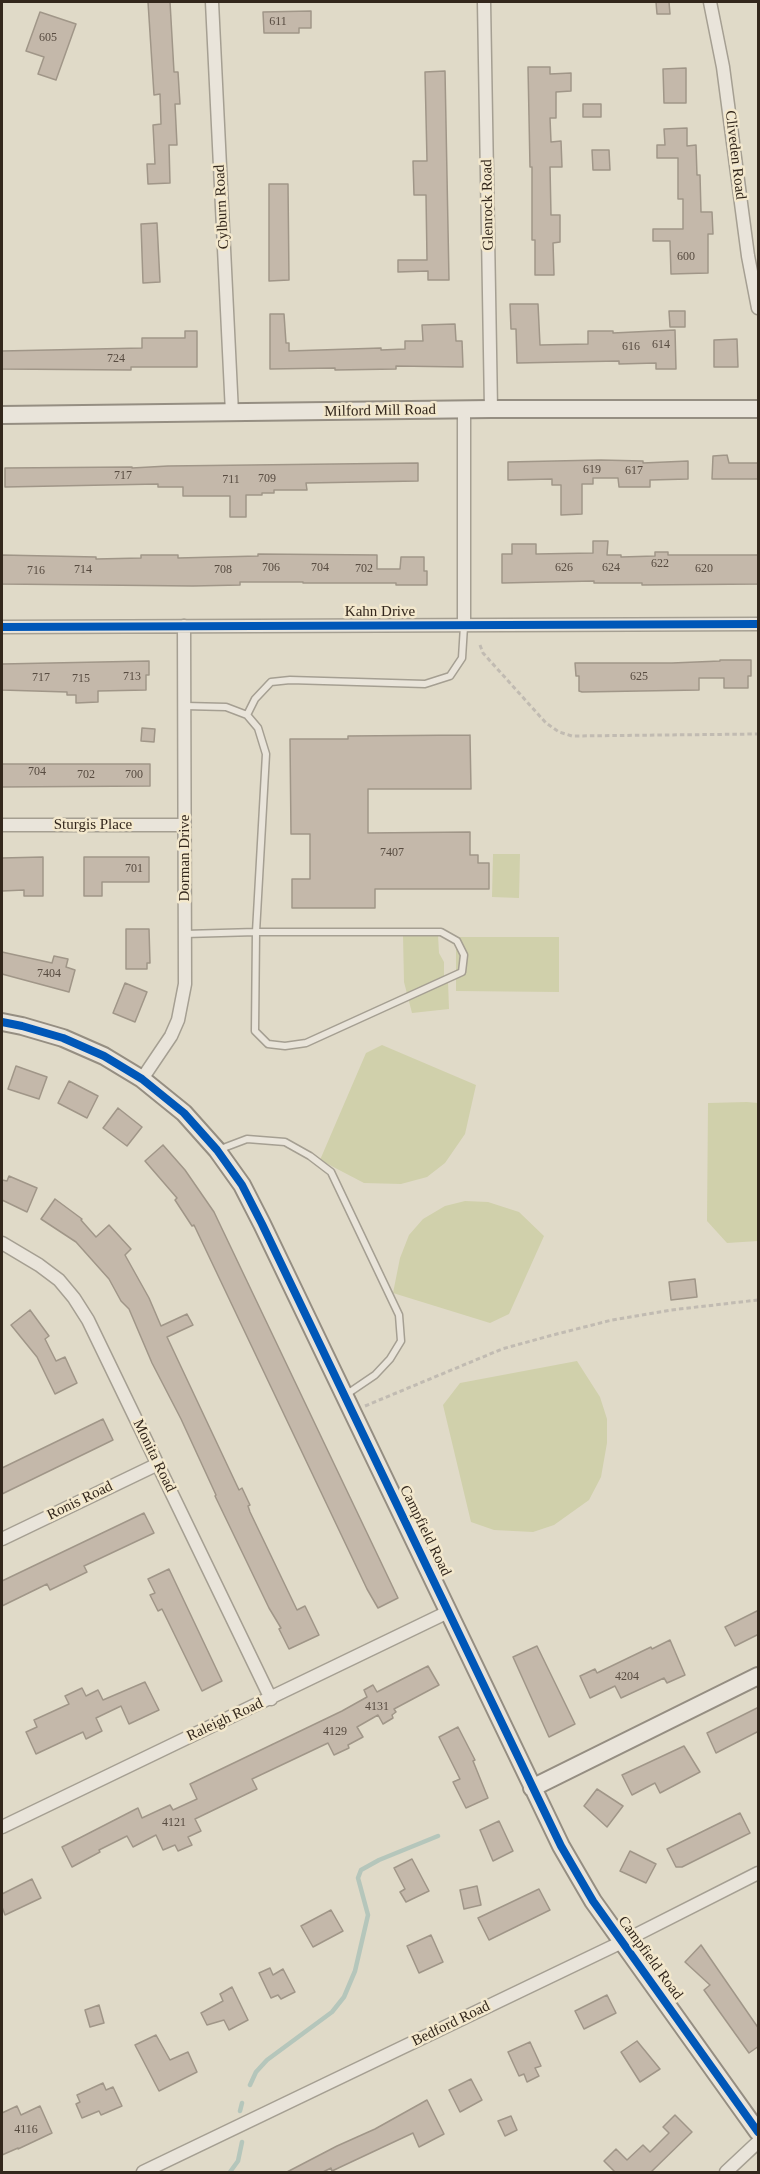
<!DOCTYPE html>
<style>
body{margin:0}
#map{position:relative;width:760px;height:2174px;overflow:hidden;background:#e0dac8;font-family:Georgia,serif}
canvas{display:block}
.frame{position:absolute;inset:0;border:3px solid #33271c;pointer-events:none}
</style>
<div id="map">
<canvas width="760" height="2174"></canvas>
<div class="frame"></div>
</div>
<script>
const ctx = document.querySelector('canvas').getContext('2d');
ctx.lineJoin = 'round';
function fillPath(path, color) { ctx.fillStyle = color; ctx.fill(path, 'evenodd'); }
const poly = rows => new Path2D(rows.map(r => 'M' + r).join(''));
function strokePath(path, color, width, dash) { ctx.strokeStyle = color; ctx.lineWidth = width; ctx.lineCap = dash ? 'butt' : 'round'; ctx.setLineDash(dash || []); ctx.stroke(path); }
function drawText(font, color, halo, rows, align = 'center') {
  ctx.font = font + ' Georgia,serif'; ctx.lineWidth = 5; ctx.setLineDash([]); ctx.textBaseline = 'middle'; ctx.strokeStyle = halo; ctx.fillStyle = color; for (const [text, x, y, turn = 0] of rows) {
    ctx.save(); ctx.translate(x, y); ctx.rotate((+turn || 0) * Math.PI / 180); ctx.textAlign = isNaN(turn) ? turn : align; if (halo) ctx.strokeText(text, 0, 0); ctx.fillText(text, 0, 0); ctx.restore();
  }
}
fillPath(poly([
 [493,854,520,854,519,898,492,897],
 [403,935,438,935,439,953,444,962,444,976,448,981,449,1009,412,1013,404,982],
 [456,937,559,937,559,992,456,991],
 [382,1045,476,1085,465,1134,445,1163,427,1177,401,1184,364,1183,320,1160,366,1053],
 [747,1102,758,1103,758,1241,727,1243,707,1221,708,1103],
 [465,1201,488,1202,519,1212,544,1236,509,1314,490,1323,393,1293,400,1258,409,1235,423,1219,445,1206],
 [577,1361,600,1397,607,1419,607,1443,601,1477,589,1500,554,1525,533,1532,494,1530,471,1522,443,1405,460,1383]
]), '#d0d0ab');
strokePath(poly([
 [250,2085,256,2072,267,2060,332,2012,344,1997,355,1971,368,1915,358,1878,361,1870,379,1860,438,1836],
 [240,2111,242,2103],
 [230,2172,238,2161,242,2142]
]), '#b5c6bb', 4.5);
const building = poly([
 [148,2,170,2,174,72,178,72,180,104,175,104,177,145,169,145,170,183,148,184,147,164,155,164,153,125,161,124,160,94,154,95,148,2],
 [656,2,669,2,670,14,657,14,656,2],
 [311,11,311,28,299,28,299,33,264,33,263,12,311,11],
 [40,12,76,24,56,80,38,74,44,57,26,51,40,12],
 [528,67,550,67,550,74,571,73,571,91,556,92,556,118,550,118,551,142,561,141,562,167,550,167,551,215,560,215,560,242,553,243,554,275,535,275,535,240,532,240,532,167,530,167,528,67],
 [686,68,686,103,664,103,663,69,686,68],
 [445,71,449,280,428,280,428,271,398,272,398,260,427,260,426,195,414,195,413,161,427,161,425,72,445,71],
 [583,104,601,104,601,117,583,117,583,104],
 [687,128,687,146,696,145,697,175,700,175,701,212,712,212,713,234,708,234,708,273,671,274,670,241,653,241,653,229,683,229,683,199,678,199,678,158,657,158,657,145,665,145,664,129,687,128],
 [592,150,609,150,610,170,593,170,592,150],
 [269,184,288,184,289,280,269,281,269,184],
 [157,223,160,282,143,283,141,224,157,223],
 [510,304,538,304,540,345,588,344,588,331,613,331,613,333,675,330,676,369,656,369,656,363,619,364,619,361,517,363,516,329,511,329,510,304],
 [669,311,685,311,685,327,670,327,669,311],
 [270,314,284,314,286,343,289,343,289,351,381,348,381,350,405,349,405,341,423,341,422,325,455,324,456,341,462,341,463,367,396,366,396,369,335,370,335,368,270,369,270,314],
 [185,331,197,331,197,367,131,367,131,370,2,369,2,351,142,348,142,338,185,338,185,331],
 [737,339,738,367,714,367,714,340,737,339],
 [727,455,729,463,759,463,759,479,712,479,713,456,727,455],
 [601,460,643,461,643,463,688,461,688,479,650,480,650,487,619,487,618,478,593,478,593,484,582,484,582,514,561,515,561,485,552,485,552,479,508,480,508,462,601,460],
 [418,463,418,481,306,483,307,490,274,490,274,493,262,493,262,495,246,495,246,517,230,517,230,496,183,496,183,487,158,487,158,484,5,487,5,468,132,467,132,468,168,466,418,463],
 [593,541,608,541,607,555,621,555,621,557,655,556,655,552,668,552,668,555,759,555,759,584,642,585,642,583,594,583,594,581,502,583,502,554,512,554,512,544,536,544,536,554,593,553,593,541],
 [258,554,377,555,377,569,400,569,401,557,424,557,424,571,427,571,427,585,396,585,396,583,303,583,303,582,240,582,240,585,193,586,2,584,2,555,96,557,96,559,141,558,141,555,178,555,178,558,258,556,258,554],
 [720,660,751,660,751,676,748,676,748,688,724,688,724,678,699,678,699,690,582,692,579,691,579,676,576,676,575,663,672,663,720,661,720,660],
 [149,661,149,675,146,675,146,690,98,691,98,702,76,703,76,695,67,695,67,692,2,690,2,664,149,661],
 [142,728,155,729,154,742,141,741,142,728],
 [470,735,471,789,368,789,368,833,470,832,470,855,478,855,478,863,489,863,489,889,375,889,375,908,292,908,292,879,310,879,310,834,291,834,290,739,348,739,348,736,470,735],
 [2,764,150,764,150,786,2,787,2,764],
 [43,857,43,896,24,896,24,890,2,891,2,858,43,857],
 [84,857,149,857,149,882,102,882,102,896,84,896,84,857],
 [126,929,149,929,150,963,147,963,147,969,126,969,126,929],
 [2,952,52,963,54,956,68,959,66,967,75,970,69,992,2,974,2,952],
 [125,983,147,992,135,1022,113,1013,125,983],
 [16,1066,47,1077,39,1099,8,1089,16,1066],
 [69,1081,98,1096,87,1118,58,1103,69,1081],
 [118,1108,142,1127,127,1146,103,1128,118,1108],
 [163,1145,185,1170,214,1212,398,1598,378,1608,367,1589,194,1225,192,1226,175,1200,177,1198,145,1161,163,1145],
 [9,1176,37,1188,27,1212,2,1200,2,1180,7,1181,9,1176],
 [55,1199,82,1219,81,1220,96,1237,109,1225,131,1249,125,1255,149,1298,161,1326,187,1314,193,1325,167,1337,239,1490,242,1488,250,1505,248,1506,250,1512,297,1610,305,1606,319,1635,289,1649,279,1629,281,1628,269,1608,215,1496,216,1495,181,1419,152,1363,129,1309,121,1301,109,1279,76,1242,41,1219,55,1199],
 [695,1279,697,1297,671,1300,669,1282,695,1279],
 [30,1310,49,1336,45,1339,56,1361,65,1357,77,1383,55,1394,37,1357,11,1325,30,1310],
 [103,1419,113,1440,2,1494,2,1468,103,1419],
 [144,1513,154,1533,84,1566,87,1572,50,1590,47,1584,2,1606,2,1581,144,1513],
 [169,1569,222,1681,202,1691,162,1609,158,1611,150,1595,155,1593,148,1579,169,1569],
 [759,1610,759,1634,735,1646,725,1627,759,1610],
 [670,1640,685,1675,667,1683,664,1678,621,1698,615,1686,590,1698,580,1676,595,1669,597,1673,651,1647,652,1649,670,1640],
 [537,1646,575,1724,549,1737,513,1657,537,1646],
 [428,1666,439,1685,394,1709,396,1712,392,1715,393,1718,383,1724,378,1715,357,1727,363,1737,348,1745,349,1748,334,1755,328,1743,252,1779,257,1789,195,1819,201,1831,188,1837,192,1845,178,1851,175,1845,163,1850,156,1835,133,1847,127,1836,99,1850,100,1852,72,1867,62,1847,138,1808,142,1818,170,1805,173,1810,197,1799,190,1784,342,1711,367,1697,364,1690,373,1685,377,1692,428,1666],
 [145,1682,159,1710,129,1724,121,1706,96,1718,102,1731,86,1739,83,1732,36,1754,26,1732,37,1727,34,1720,69,1704,65,1696,82,1688,86,1696,98,1690,103,1700,145,1682],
 [759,1707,759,1731,716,1753,707,1733,759,1707],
 [458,1727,475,1760,473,1761,488,1798,466,1808,453,1782,460,1779,439,1737,458,1727],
 [684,1746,700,1772,660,1793,655,1783,632,1795,622,1775,684,1746],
 [597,1789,623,1806,607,1827,584,1806,597,1789],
 [740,1813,750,1833,682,1867,676,1867,667,1849,740,1813],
 [499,1821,513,1851,493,1861,480,1830,499,1821],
 [630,1851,656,1864,646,1883,620,1871,630,1851],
 [412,1859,429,1891,406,1902,400,1892,405,1889,394,1868,412,1859],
 [32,1879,41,1898,5,1915,2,1907,2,1894,32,1879],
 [477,1886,481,1905,464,1909,460,1890,477,1886],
 [539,1889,550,1910,489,1940,478,1918,539,1889],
 [331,1910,343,1931,313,1947,301,1926,331,1910],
 [431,1935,443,1962,419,1973,407,1946,431,1935],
 [701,1945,759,2029,759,2046,749,2053,704,1990,710,1985,685,1962,701,1945],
 [270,1968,273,1975,283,1969,295,1992,281,1999,278,1995,271,1998,259,1973,270,1968],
 [232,1987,248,2020,229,2030,224,2020,207,2025,201,2013,223,2001,220,1994,232,1987],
 [607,1995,616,2013,584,2029,575,2011,607,1995],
 [99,2005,104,2023,90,2027,85,2010,99,2005],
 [156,2035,170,2060,188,2052,197,2072,159,2091,135,2045,156,2035],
 [637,2041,660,2069,640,2082,621,2052,637,2041],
 [530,2042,541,2066,535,2068,539,2076,527,2082,524,2074,519,2076,508,2052,530,2042],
 [471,2079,482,2100,460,2112,449,2090,471,2079],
 [103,2083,106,2090,113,2087,122,2106,101,2115,99,2111,82,2118,76,2104,80,2102,77,2095,103,2083],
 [427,2100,444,2134,419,2147,413,2133,332,2171,331,2168,323,2172,287,2172,337,2146,375,2129,427,2100],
 [17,2106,21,2115,40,2106,52,2133,18,2149,18,2148,2,2155,2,2113,17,2106],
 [675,2115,692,2132,651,2172,615,2172,604,2161,616,2149,627,2160,643,2145,650,2152,669,2133,663,2127,675,2115],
 [511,2116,517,2130,505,2136,498,2121,511,2116]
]);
fillPath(building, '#c4b8aa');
strokePath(building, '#a09688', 1.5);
const lane = poly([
 [185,706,226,707,247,715,258,728,266,754,256,932,185,934],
 [247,715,255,699,271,682,290,680,425,684,450,676,462,658,464,626],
 [256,932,441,932,457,941,464,955,462,972,306,1043,285,1046,268,1044,255,1031,256,932],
 [218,1150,247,1139,285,1142,310,1156,331,1172,399,1315,401,1341,390,1359,375,1375,347,1394]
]);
const street = poly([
 [212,2,232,413],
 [484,2,491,409],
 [710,2,723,67,748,256,758,308],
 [464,409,464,626],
 [2,627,758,624],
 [2,825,184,825],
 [142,1079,171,1036,178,1020,185,984,184,626],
 [2,1243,39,1265,59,1280,74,1298,88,1320,271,1699],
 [2,1539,158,1464],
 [2,1827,448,1612],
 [143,2172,622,1942,758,1873],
 [726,2172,758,2142]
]);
const secondary = poly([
 [2,415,491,409,758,409],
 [2,1022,22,1026,63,1038,104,1056,142,1079,184,1113,217,1150,242,1185,262,1224,561,1846,593,1901,758,2132],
 [532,1788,758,1676]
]);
strokePath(lane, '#a59f92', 9);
strokePath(street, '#a59f92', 15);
strokePath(secondary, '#958e82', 20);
strokePath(poly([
 [480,645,483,653,546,723,559,732,572,736,758,734],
 [365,1406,502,1349,549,1336,612,1320,671,1310,758,1300]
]), '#c1bbb2', 3, [4.5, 3]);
strokePath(lane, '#e9e4da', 6);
strokePath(street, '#e9e4da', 12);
strokePath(secondary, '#e9e4da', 16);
strokePath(poly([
 [2,627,758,624],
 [2,1022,22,1026,63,1038,104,1056,142,1079,184,1113,217,1150,242,1185,262,1224,561,1846,593,1901,758,2132]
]), '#0057b8', 8);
drawText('12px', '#574b40', null, [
 ["611",278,22],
 ["605",48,38],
 ["600",686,257],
 ["614",661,345],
 ["616",631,347],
 ["724",116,359],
 ["619",592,470],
 ["617",634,471],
 ["717",123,476],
 ["709",267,479],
 ["711",231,480],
 ["622",660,564],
 ["706",271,568],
 ["704",320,568],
 ["626",564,568],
 ["624",611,568],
 ["702",364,569],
 ["620",704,569],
 ["714",83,570],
 ["708",223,570],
 ["716",36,571],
 ["713",132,677],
 ["625",639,677],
 ["717",41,678],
 ["715",81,679],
 ["704",37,772],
 ["702",86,775],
 ["700",134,775],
 ["7407",392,853],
 ["701",134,869],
 ["7404",49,974],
 ["4204",627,1677],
 ["4131",377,1707],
 ["4129",335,1732],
 ["4121",174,1823],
 ["4116",26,2130]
]);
drawText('15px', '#33271c', '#f3e8cd', [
 ["Cliveden Road",735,155,83],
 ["Glenrock Road",488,205,-91],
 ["Cylburn Road",222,207,-93],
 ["Milford Mill Road",380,411,-1],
 ["Kahn Drive",380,612],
 ["Sturgis Place",93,825],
 ["Dorman Drive",185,858,-90],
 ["Monita Road",154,1456,64],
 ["Ronis Road",80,1501,-26],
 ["Campfield Road",425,1531,64],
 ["Raleigh Road",225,1720,-25],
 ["Campfield Road",650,1958,54],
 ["Bedford Road",451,2024,-26]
]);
</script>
